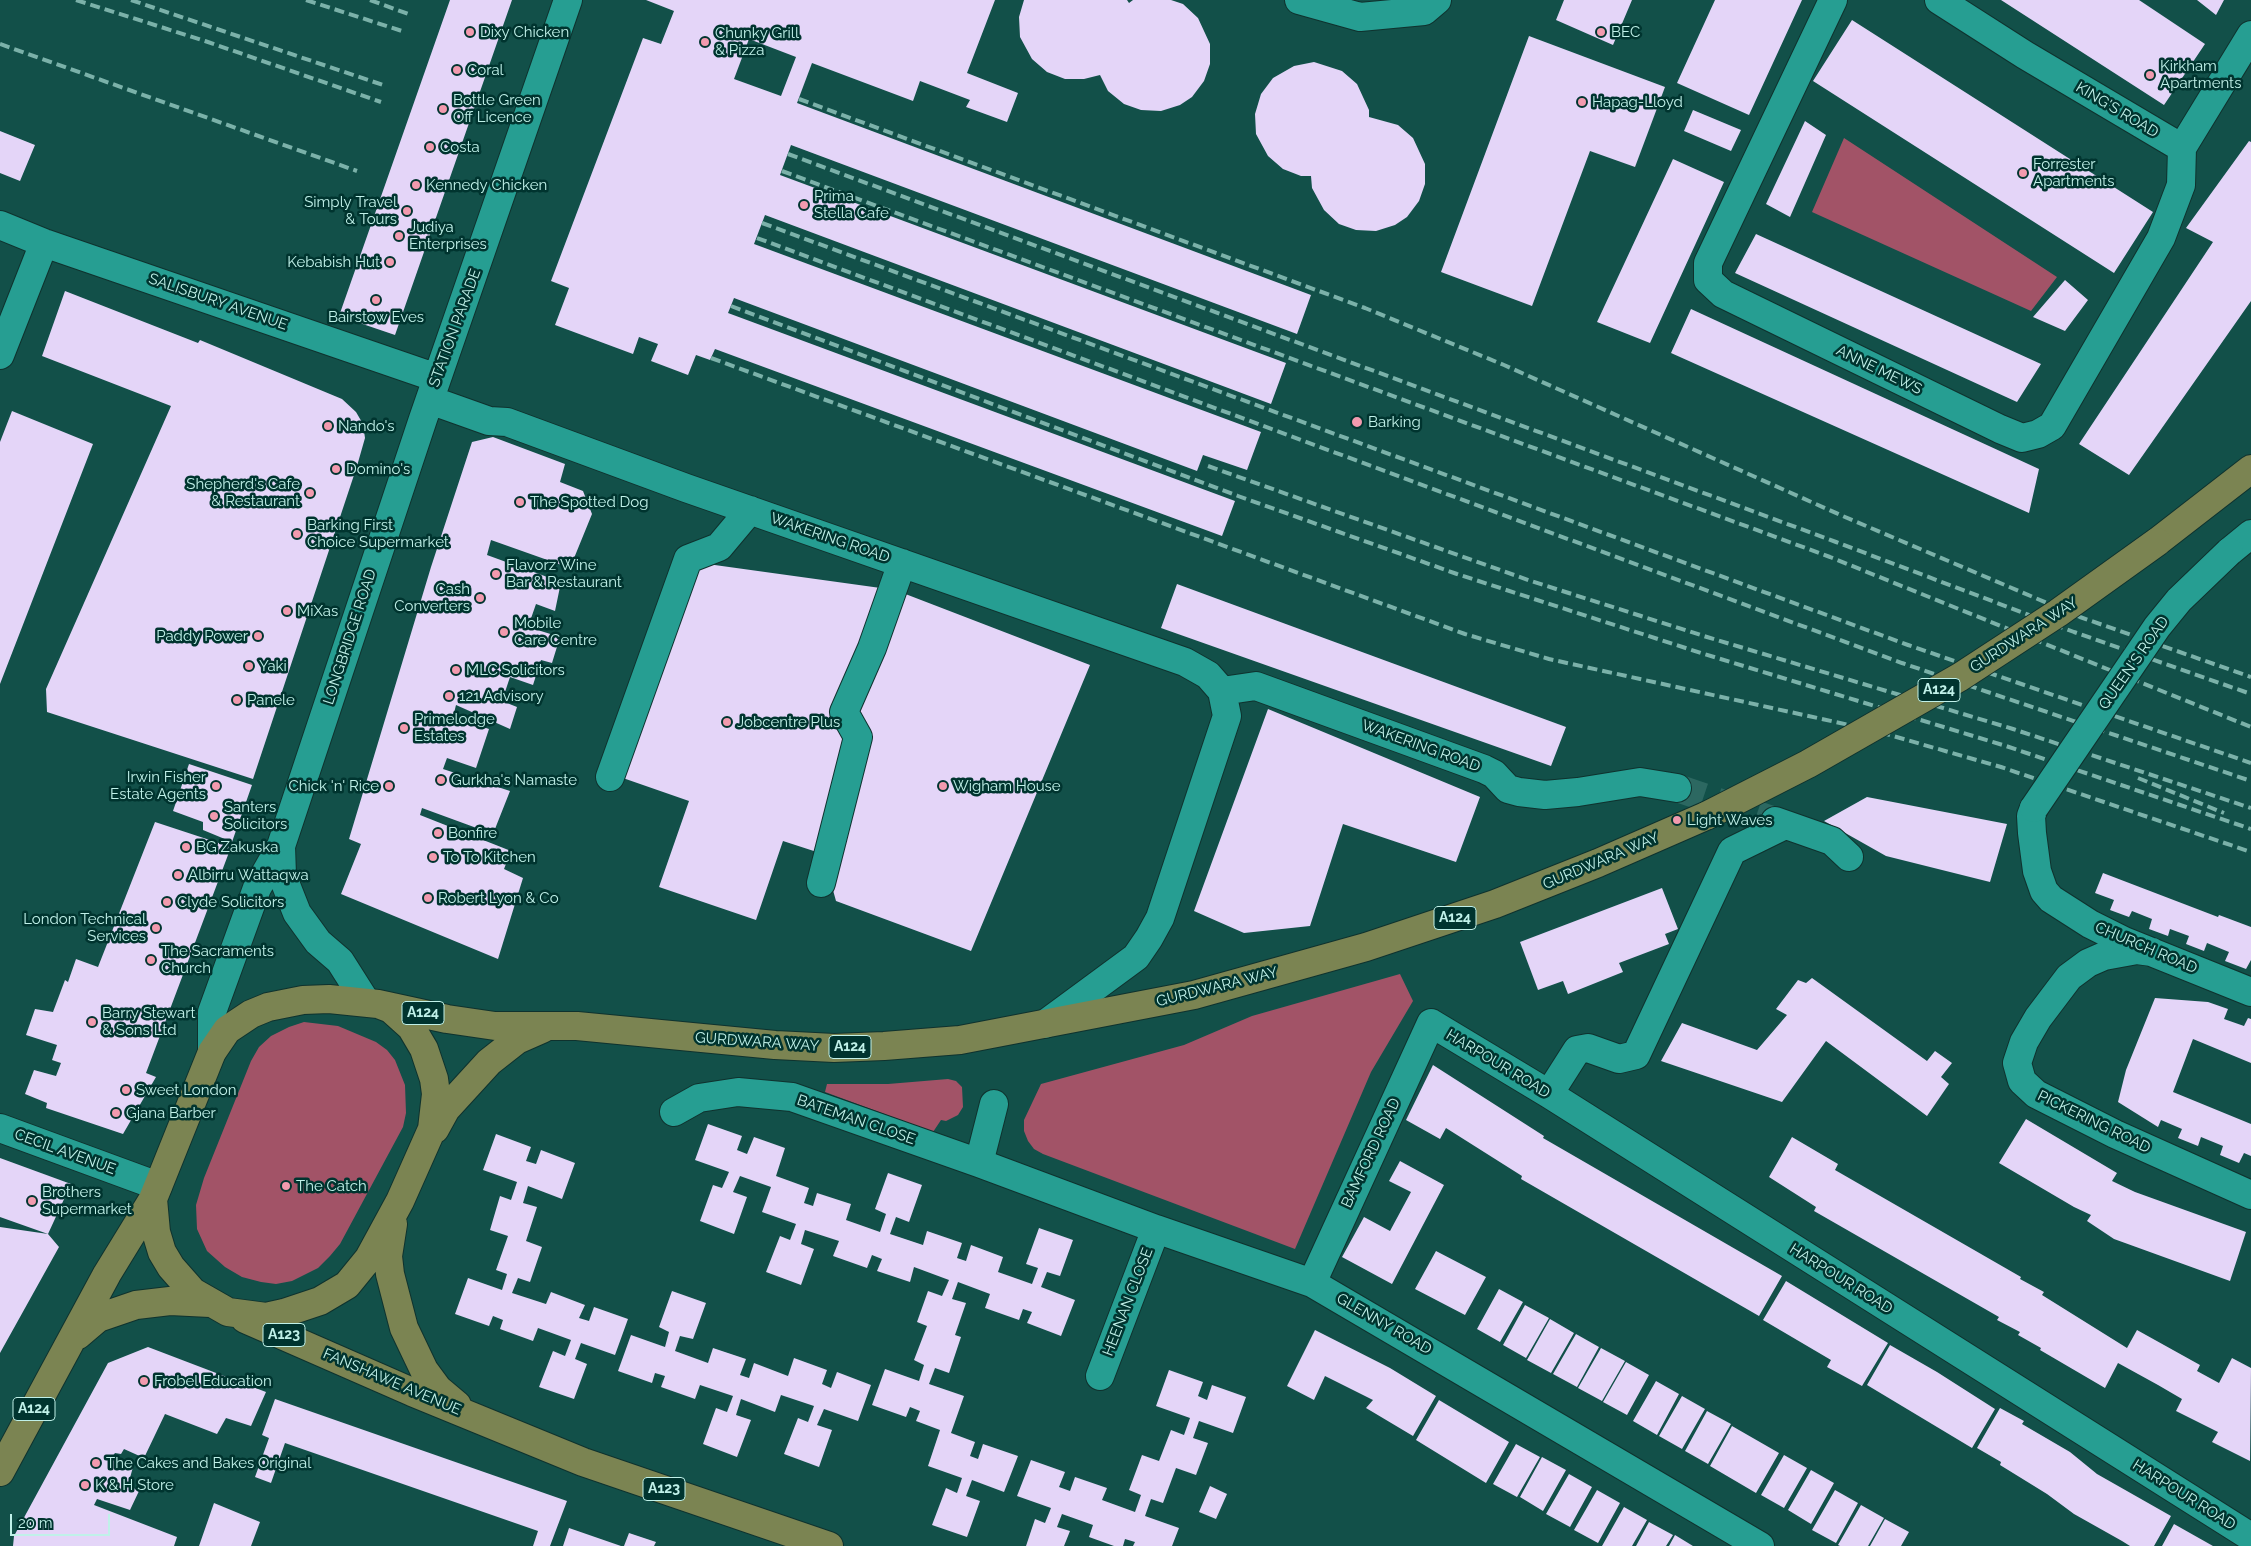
<!DOCTYPE html>
<style>
body{margin:0}
#map{position:relative;width:2251px;height:1546px;overflow:hidden;background:#125049;font-family:Raleway,sans-serif}
canvas{display:block}
.scale{position:absolute;left:10px;top:1514px;width:100px;height:22px;box-sizing:border-box;border:2px solid #c0f1e9;border-top:0;padding-left:6px;font-size:15px;line-height:18px;white-space:nowrap;color:#c0f1e9;-webkit-text-stroke:4px #00342f;paint-order:stroke}
</style>
<div id="map">
<canvas width="2251" height="1546"></canvas>
<div class="scale">20 m</div>
</div>
<script>
const ctx = document.querySelector('canvas').getContext('2d');
ctx.lineJoin = 'round';
function fillPath(path, color) { ctx.fillStyle = color; ctx.fill(path, 'evenodd'); }
const poly = rows => new Path2D(rows.map(r => 'M' + r).join(''));
function strokePath(path, color, width, dash) { ctx.strokeStyle = color; ctx.lineWidth = width; ctx.lineCap = dash ? 'butt' : 'round'; ctx.setLineDash(dash || []); ctx.stroke(path); }
function drawText(font, color, halo, rows, align = 'center') {
  ctx.font = font + ' Raleway,sans-serif'; ctx.lineWidth = 5; ctx.setLineDash([]); ctx.textBaseline = 'middle'; ctx.strokeStyle = halo; ctx.fillStyle = color; for (const [text, x, y, turn = 0] of rows) {
    ctx.save(); ctx.translate(x, y); ctx.rotate((+turn || 0) * Math.PI / 180); ctx.textAlign = isNaN(turn) ? turn : align; if (halo) ctx.strokeText(text, 0, 0); ctx.fillText(text, 0, 0); ctx.restore();
  }
}
fillPath(poly([
 [1844,138,2057,277,2031,311,1812,212],
 [1400,974,1413,1001,1371,1072,1295,1249,1043,1154,1034,1149,1028,1141,1024,1131,1024,1120,1041,1084,1184,1045,1252,1016],
 [304,1022,338,1026,376,1042,387,1050,395,1060,405,1085,406,1113,403,1127,340,1244,330,1256,318,1268,292,1281,276,1284,261,1282,242,1277,225,1267,207,1251,197,1229,196,1205,204,1178,251,1061,259,1047,271,1036,289,1027],
 [948,1079,956,1081,962,1087,963,1107,958,1115,946,1121,941,1120,933,1132,825,1092,827,1084,888,1084]
]), '#a25367');
fillPath(poly([
 [450,0,512,0,395,335,339,316],
 [646,0,995,0,967,73,1018,93,1007,122,966,107,970,100,920,81,913,101,812,63,797,103,1311,295,1297,334,791,145,780,175,1286,363,1271,404,765,215,754,244,1261,432,1247,470,1203,455,1197,471,734,298,728,313,1235,501,1222,536,715,349,710,360,696,355,688,375,651,361,658,344,639,337,633,354,555,325,569,288,551,281,643,38,661,44,674,11],
 [749,39,796,57,781,96,734,79],
 [1024,0,1127,0,1129,3,1133,0,1171,0,1183,4,1198,18,1210,44,1210,64,1204,81,1192,97,1180,105,1161,111,1141,110,1124,104,1108,91,1100,75,1084,79,1065,79,1047,72,1032,59,1020,37,1019,17],
 [1564,0,1632,0,1613,45,1556,20],
 [1715,0,1802,0,1749,115,1677,83],
 [2001,0,2139,0,2205,44,2164,105],
 [2197,0,2224,0,2216,15],
 [1852,20,2153,212,2114,273,1813,81],
 [1529,36,1665,87,1635,167,1590,151,1532,306,1441,272],
 [1314,62,1342,71,1357,84,1369,110,1369,117,1398,125,1413,138,1425,164,1425,184,1419,201,1407,217,1395,225,1376,231,1356,230,1339,224,1324,210,1312,188,1311,176,1301,176,1283,169,1268,156,1256,134,1255,114,1261,94,1273,78,1294,66],
 [1693,110,1741,130,1731,151,1684,131],
 [1805,121,1826,135,1790,217,1766,204],
 [0,131,35,145,20,181,0,173],
 [2249,141,2251,142,2251,301,2129,475,2079,444,2213,242,2186,228],
 [1673,159,1724,182,1650,343,1597,322],
 [1756,234,2041,364,2017,402,1735,273],
 [2065,280,2088,300,2065,331,2033,317],
 [65,291,198,343,200,340,342,399,356,412,363,424,365,438,357,466,253,779,47,712,46,689,171,406,42,356],
 [1691,309,2039,469,2029,513,1671,353],
 [12,411,93,444,0,684,0,442],
 [493,437,565,464,560,482,583,491,592,514,570,568,491,540,487,555,561,582,555,611,536,604,528,627,560,637,552,663,541,660,533,685,510,677,502,701,517,707,510,729,456,705,453,717,489,729,476,768,447,758,443,769,510,791,493,834,422,808,420,815,511,851,504,869,523,878,498,959,341,894,361,844,349,839,431,567,472,442],
 [693,562,895,590,1090,665,971,951,836,901,823,854,783,841,756,920,659,887,689,801,620,777],
 [1177,584,1566,727,1551,766,1161,628],
 [1268,709,1480,797,1456,862,1343,824,1310,926,1244,933,1194,911],
 [189,764,252,785,232,842,203,830,203,822,173,811],
 [1867,797,2007,824,1990,882,1886,856,1824,821],
 [155,822,231,847,146,1073,156,1077,123,1134,46,1108,47,1103,25,1094,34,1070,56,1076,61,1063,52,1060,57,1045,26,1035,35,1009,53,1012,65,980,68,982,76,959,98,967],
 [2103,873,2218,917,2219,915,2251,927,2251,960,2246,969,2225,961,2229,952,2207,943,2204,951,2186,944,2189,936,2170,929,2168,936,2149,929,2152,919,2132,911,2129,917,2110,910,2114,900,2095,893],
 [1662,888,1678,929,1665,934,1669,944,1619,963,1623,972,1568,994,1563,981,1538,990,1520,942],
 [1812,978,1927,1061,1935,1051,1952,1063,1941,1077,1949,1084,1927,1116,1826,1041,1782,1102,1661,1061,1682,1023,1757,1050,1787,1015,1776,1009,1798,980,1806,983],
 [2155,998,2208,1002,2228,1009,2224,1019,2244,1026,2248,1018,2251,1019,2251,1063,2193,1039,2173,1092,2251,1124,2251,1156,2244,1153,2239,1163,2220,1155,2223,1146,2201,1137,2198,1146,2178,1138,2182,1129,2161,1120,2158,1127,2118,1102,2126,1070],
 [1433,1065,1544,1136,1543,1138,1782,1276,1759,1316,1521,1179,1522,1176,1446,1128,1440,1139,1406,1120],
 [2026,1119,2117,1173,2112,1181,2135,1192,2246,1232,2230,1281,2114,1239,2087,1221,2091,1215,2074,1207,1999,1163],
 [708,1124,742,1136,737,1150,747,1154,754,1137,785,1148,776,1176,809,1188,804,1203,813,1206,817,1193,851,1204,846,1220,880,1232,886,1214,875,1209,888,1173,922,1185,909,1222,896,1217,890,1234,923,1245,927,1231,962,1243,957,1258,966,1261,971,1245,1003,1257,998,1272,1032,1284,1038,1268,1026,1264,1039,1228,1073,1240,1060,1276,1047,1272,1041,1287,1075,1300,1061,1336,1027,1323,1032,1312,1023,1309,1019,1320,985,1308,990,1294,958,1282,952,1299,966,1303,955,1335,961,1337,949,1373,935,1368,929,1384,964,1396,951,1433,975,1442,970,1456,978,1459,983,1444,1018,1456,1004,1492,972,1480,966,1496,980,1501,967,1537,932,1525,946,1488,957,1493,962,1478,928,1466,940,1430,916,1421,920,1411,910,1407,906,1417,872,1405,885,1369,919,1381,924,1365,914,1360,927,1326,917,1322,928,1291,942,1296,949,1280,914,1267,910,1282,877,1271,882,1259,872,1255,867,1268,833,1256,839,1241,805,1230,801,1244,814,1249,801,1285,766,1272,780,1236,790,1240,796,1224,762,1212,771,1187,740,1176,733,1192,747,1197,734,1234,700,1221,713,1185,722,1188,729,1172,695,1160],
 [496,1134,531,1147,526,1161,536,1164,541,1150,575,1163,562,1199,528,1186,523,1203,537,1207,526,1241,542,1247,530,1282,518,1278,512,1293,546,1304,551,1292,585,1305,579,1318,589,1321,594,1307,628,1319,615,1355,581,1343,575,1359,587,1364,574,1399,539,1387,553,1351,565,1356,571,1340,538,1328,533,1341,500,1329,503,1320,493,1316,489,1326,455,1314,468,1278,502,1290,507,1274,496,1270,508,1236,490,1230,500,1196,511,1200,517,1182,483,1170],
 [1792,1137,1838,1164,1835,1170,2021,1277,2020,1279,2044,1292,2042,1295,2127,1348,2137,1330,2200,1365,2197,1371,2219,1383,2232,1358,2251,1368,2250,1461,2212,1442,2218,1432,2176,1411,2182,1399,2158,1385,2118,1363,2105,1388,2040,1350,2041,1348,2018,1335,2020,1332,1997,1320,1999,1317,1814,1211,1816,1207,1769,1177],
 [0,1158,71,1184,48,1234,59,1247,0,1353,0,1227,48,1234,0,1217],
 [1400,1161,1444,1185,1392,1284,1342,1257,1364,1217,1390,1231,1411,1192,1389,1181],
 [1436,1251,1486,1277,1465,1315,1415,1289],
 [1786,1281,1888,1343,1862,1386,1827,1367,1831,1360,1763,1320],
 [1499,1289,1523,1302,1500,1342,1477,1329],
 [672,1291,706,1303,693,1339,680,1336,675,1351,708,1363,713,1348,746,1359,740,1375,749,1378,754,1363,788,1376,794,1358,827,1370,822,1384,831,1388,837,1372,871,1385,858,1421,824,1409,817,1425,832,1430,819,1467,784,1454,798,1418,808,1422,814,1406,781,1395,775,1412,741,1399,736,1415,751,1420,737,1457,703,1444,716,1408,727,1412,733,1396,700,1385,695,1399,661,1387,665,1376,655,1373,652,1383,618,1371,631,1335,665,1347,669,1332,659,1327],
 [1525,1305,1549,1318,1526,1358,1503,1345],
 [1550,1319,1574,1333,1551,1373,1527,1360],
 [1315,1330,1390,1368,1436,1396,1413,1436,1366,1408,1373,1400,1325,1376,1314,1400,1287,1386],
 [1576,1334,1599,1347,1577,1387,1553,1374],
 [1890,1345,1937,1372,1995,1409,1972,1448,1867,1385],
 [148,1347,266,1392,251,1426,226,1418,217,1434,165,1414,144,1458,124,1449,121,1454,115,1453,112,1457,133,1467,128,1485,139,1491,130,1510,97,1499,94,1505,177,1537,174,1546,13,1546,14,1536,108,1363],
 [1601,1348,1625,1361,1602,1401,1578,1388],
 [1626,1362,1649,1375,1627,1415,1603,1402],
 [1169,1370,1203,1382,1198,1396,1207,1400,1212,1385,1246,1397,1233,1433,1199,1421,1193,1438,1208,1443,1196,1475,1176,1468,1163,1503,1151,1499,1145,1516,1179,1528,1172,1546,1133,1546,1135,1542,1125,1539,1123,1546,1114,1546,1089,1537,1093,1525,1062,1514,1057,1527,1070,1531,1064,1546,1026,1546,1035,1519,1045,1523,1051,1508,1017,1496,1031,1460,1065,1472,1059,1487,1070,1491,1075,1477,1107,1488,1102,1500,1135,1512,1141,1495,1129,1490,1142,1455,1159,1461,1171,1430,1184,1435,1190,1418,1156,1406],
 [1656,1381,1679,1394,1657,1435,1633,1421],
 [1682,1396,1705,1409,1682,1449,1659,1436],
 [275,1399,567,1501,550,1546,533,1546,538,1531,285,1443,271,1483,255,1477,269,1438,262,1435],
 [1439,1400,1509,1442,1486,1483,1416,1440],
 [2000,1408,2024,1421,2022,1424,2070,1452,2097,1474,2171,1516,2154,1546,2130,1546,2122,1541,2074,1514,2047,1494,2000,1465,2001,1462,1977,1448],
 [1707,1411,1731,1424,1708,1464,1685,1451],
 [1732,1426,1779,1453,1756,1493,1710,1466],
 [1516,1444,1540,1457,1517,1497,1493,1484],
 [1784,1455,1807,1468,1784,1508,1761,1495],
 [1542,1457,1566,1470,1543,1511,1520,1497],
 [1811,1470,1834,1483,1811,1524,1788,1510],
 [1569,1474,1592,1487,1570,1527,1546,1514],
 [1210,1486,1227,1494,1216,1519,1199,1512],
 [1597,1490,1620,1503,1598,1543,1574,1530],
 [1835,1490,1858,1503,1836,1543,1812,1530],
 [214,1503,260,1522,251,1546,199,1546],
 [1861,1505,1884,1518,1868,1546,1840,1546,1838,1545],
 [1624,1507,1647,1520,1632,1546,1602,1546],
 [1885,1519,1909,1532,1901,1546,1870,1546],
 [1649,1522,1673,1535,1666,1546,1636,1546],
 [2174,1524,2213,1546,2162,1546],
 [569,1528,621,1546,563,1546],
 [629,1533,656,1542,654,1546,624,1546],
 [1675,1535,1693,1546,1669,1546]
]), '#e4d5f8');
strokePath(poly([
 [1677,788,1775,821]
]), '#2c6861', 28, [28, 14]);
const minor = poly([
 [1299,0,1360,17,1424,11,1437,0],
 [1833,0,1708,263,1708,280,1723,294,2000,429,2022,438,2038,434,2052,426,2161,238,2181,185,2182,148],
 [1939,0,2025,55,2182,148],
 [2182,148,2251,35],
 [0,225,44,243,437,378],
 [0,355,44,243],
 [430,400,489,421,507,422,686,488,1185,662,1208,675,1222,691,1227,716,1160,918,1149,938,1136,957,1045,1024],
 [2229,552,2251,534],
 [1222,691,1256,686,1484,769,1494,774,1508,789,1519,792,1545,795,1578,792,1640,782,1677,788],
 [610,777,688,559,719,547,750,510],
 [2034,808,2031,816,2032,833,2037,871,2044,891,2051,899,2090,924,2124,941,2251,992],
 [1775,821,1832,841,1849,857],
 [281,846,282,875,297,913,318,942,340,961,366,1002],
 [821,883,858,737,844,712,872,648,902,563],
 [2152,952,2137,950,2104,956,2088,963,2069,977,2038,1018,2024,1042,2017,1063,2022,1081,2036,1094,2115,1134,2251,1195],
 [212,1052,212,1012,257,888,281,846,423,419,568,0],
 [1549,1094,1577,1050,1588,1048,1619,1059,1636,1055,1732,851,1785,825],
 [674,1112,699,1098,738,1092,792,1097,979,1163,1156,1229,1312,1283,1760,1546],
 [0,1128,158,1186],
 [979,1163,994,1104],
 [1312,1283,1431,1023,1549,1094,2251,1537],
 [1100,1376,1156,1229]
]);
const major = poly([
 [2157,542,2251,469],
 [329,999,378,1004,391,1009,411,1027,424,1049,434,1079,436,1094,432,1129,400,1201,369,1258,347,1285,320,1301,284,1313,266,1317,228,1312,193,1292,171,1267,162,1252,156,1232,153,1199,212,1052,227,1030,251,1014,268,1007,303,1000,329,999],
 [378,1004,447,1019,495,1026,577,1026,775,1045,834,1048,884,1046,960,1040,1194,995,1366,947,1495,904,1598,863,1708,815],
 [435,1129,446,1109,489,1062,517,1040,542,1029],
 [393,1224,388,1256,390,1274,404,1328,424,1370,438,1389,457,1405],
 [245,1319,412,1392,583,1462,829,1546],
 [78,1335,98,1318,136,1305,170,1301,210,1303],
 [0,1472,107,1274,153,1199]
]);
strokePath(minor, '#0f322e', 30);
strokePath(major, '#0f322e', 30);
strokePath(minor, '#269e92', 28);
strokePath(major, '#7b8452', 28);
strokePath(poly([
 [76,0,205,41,381,102],
 [131,0,386,86],
 [306,0,405,32],
 [370,0,411,15],
 [0,44,357,171],
 [799,99,1365,308,1504,365,1845,517,2080,617,2251,677],
 [788,154,1836,542,2074,632,2251,694],
 [782,171,1830,557,2251,727],
 [762,223,1908,645,2251,763],
 [757,238,1902,663,2251,781],
 [731,306,1238,496,1457,574,1701,653,2006,746,2251,829],
 [711,358,1465,634,1549,659,1872,730,2001,767,2251,852],
 [1208,466,1531,581,1707,637,2013,729,2251,808],
 [2138,778,2224,813]
]), '#7bb1a9', 4, [10, 5]);
const minorBridge = poly([
 [2034,808,2157,627,2179,600,2229,552]
]);
const majorBridge = poly([
 [1708,815,1808,764,1960,677,2058,613,2157,542]
]);
strokePath(minorBridge, '#0f322e', 30, []);
strokePath(majorBridge, '#0f322e', 30, []);
strokePath(minorBridge, '#269e92', 28);
strokePath(majorBridge, '#7b8452', 28);
for (const [x, y, r, color] of [
 [470,32,5,"#f29aae"],
 [1601,32,5,"#f29aae"],
 [705,42,5,"#f29aae"],
 [457,70,5,"#f29aae"],
 [2150,75,5,"#f29aae"],
 [1582,102,5,"#f29aae"],
 [443,109,5,"#f29aae"],
 [430,147,5,"#f29aae"],
 [2023,173,5,"#f29aae"],
 [416,185,5,"#f29aae"],
 [804,205,5,"#f29aae"],
 [407,211,5,"#f29aae"],
 [399,236,5,"#f29aae"],
 [390,262,5,"#f29aae"],
 [376,300,5,"#f29aae"],
 [1357,422,6,"#f29aae"],
 [328,426,5,"#f29aae"],
 [336,469,5,"#f29aae"],
 [310,493,5,"#f29aae"],
 [520,502,5,"#f29aae"],
 [297,534,5,"#f29aae"],
 [496,574,5,"#f29aae"],
 [480,598,5,"#f29aae"],
 [287,611,5,"#f29aae"],
 [504,632,5,"#f29aae"],
 [258,636,5,"#f29aae"],
 [249,666,5,"#f29aae"],
 [456,670,5,"#f29aae"],
 [449,696,5,"#f29aae"],
 [237,700,5,"#f29aae"],
 [727,722,5,"#f29aae"],
 [404,728,5,"#f29aae"],
 [441,780,5,"#f29aae"],
 [216,786,5,"#f29aae"],
 [389,786,5,"#f29aae"],
 [943,786,5,"#f29aae"],
 [214,816,5,"#f29aae"],
 [1677,820,5,"#f29aae"],
 [438,833,5,"#f29aae"],
 [186,847,5,"#f29aae"],
 [433,857,5,"#f29aae"],
 [178,875,5,"#f29aae"],
 [428,898,5,"#f29aae"],
 [167,902,5,"#f29aae"],
 [156,928,5,"#f29aae"],
 [151,960,5,"#f29aae"],
 [92,1022,5,"#f29aae"],
 [126,1090,5,"#f29aae"],
 [116,1113,5,"#f29aae"],
 [286,1186,5,"#f29aae"],
 [32,1201,5,"#f29aae"],
 [144,1381,5,"#f29aae"],
 [96,1463,5,"#f29aae"],
 [85,1485,5,"#f29aae"]
]) { const dot = new Path2D(); dot.arc(x, y, r, 0, 2 * Math.PI); ctx.fillStyle = color; ctx.fill(dot); strokePath(dot, '#00342f', 2); }
for (const [x, y, w] of [
 [1939,690,42],
 [1455,918,42],
 [423,1013,42],
 [850,1047,42],
 [284,1335,42],
 [34,1409,42],
 [664,1489,42]
]) { const box = new Path2D(); box.roundRect(x - w / 2, y - 11.5, w, 23, 4); ctx.fillStyle = '#00342f'; ctx.fill(box); strokePath(box, '#c0f1e9', 1); }
drawText('bold 14px', '#c0f1e9', null, [
 ["A124",1939,690],
 ["A124",1455,918],
 ["A124",423,1013],
 ["A124",850,1047],
 ["A123",284,1335],
 ["A124",34,1409],
 ["A123",664,1489]
]);
drawText('15px', '#c0f1e9', '#00342f', [
 ["Dixy Chicken",480,32],
 ["BEC",1611,32],
 ["Chunky Grill",715,33],
 ["& Pizza",715,50],
 ["Kirkham",2160,66],
 ["Apartments",2160,83],
 ["Coral",467,70],
 ["Bottle Green",453,100],
 ["Off Licence",453,117],
 ["Hapag-Lloyd",1592,102],
 ["Costa",440,147],
 ["Forrester",2033,164],
 ["Apartments",2033,181],
 ["Kennedy Chicken",426,185],
 ["Prima",814,196],
 ["Stella Cafe",814,213],
 ["Simply Travel",397,202,"right"],
 ["& Tours",397,219,"right"],
 ["Judiya",409,227],
 ["Enterprises",409,244],
 ["Kebabish Hut",380,262,"right"],
 ["Bairstow Eves",376,317,"center"],
 ["Barking",1368,422],
 ["Nando's",338,426],
 ["Domino's",346,469],
 ["Shepherd's Cafe",300,484,"right"],
 ["& Restaurant",300,501,"right"],
 ["The Spotted Dog",530,502],
 ["Barking First",307,525],
 ["Choice Supermarket",307,542],
 ["Flavorz Wine",506,565],
 ["Bar & Restaurant",506,582],
 ["Cash",470,589,"right"],
 ["Converters",470,606,"right"],
 ["MiXas",297,611],
 ["Mobile",514,623],
 ["Care Centre",514,640],
 ["Paddy Power",248,636,"right"],
 ["Yaki",259,666],
 ["MLC Solicitors",466,670],
 ["121 Advisory",459,696],
 ["Panele",247,700],
 ["Primelodge",414,719],
 ["Estates",414,736],
 ["Jobcentre Plus",737,722],
 ["Irwin Fisher",206,777,"right"],
 ["Estate Agents",206,794,"right"],
 ["Gurkha's Namaste",451,780],
 ["Chick 'n' Rice",379,786,"right"],
 ["Wigham House",953,786],
 ["Santers",224,807],
 ["Solicitors",224,824],
 ["Light Waves",1687,820],
 ["Bonfire",448,833],
 ["BG Zakuska",196,847],
 ["To To Kitchen",443,857],
 ["Albirru Wattaqwa",188,875],
 ["Robert Lyon & Co",438,898],
 ["Clyde Solicitors",177,902],
 ["London Technical",146,919,"right"],
 ["Services",146,936,"right"],
 ["The Sacraments",161,951],
 ["Church",161,968],
 ["Barry Stewart",102,1013],
 ["& Sons Ltd",102,1030],
 ["Sweet London",136,1090],
 ["Gjana Barber",126,1113],
 ["The Catch",296,1186],
 ["Brothers",42,1192],
 ["Supermarket",42,1209],
 ["Frobel Education",154,1381],
 ["The Cakes and Bakes Original",106,1463],
 ["K & H Store",95,1485]
], 'left');
drawText('15px', '#c0f1e9', '#00342f', [
 ["KING'S ROAD",2117,110,31],
 ["SALISBURY AVENUE",218,302,19],
 ["STATION PARADE",455,328,-70],
 ["ANNE MEWS",1879,370,26],
 ["WAKERING ROAD",830,538,19],
 ["GURDWARA WAY",2024,635,-33],
 ["LONGBRIDGE ROAD",350,637,-72],
 ["QUEEN'S ROAD",2134,663,-55],
 ["WAKERING ROAD",1421,746,20],
 ["GURDWARA WAY",1601,861,-23],
 ["CHURCH ROAD",2146,948,23],
 ["GURDWARA WAY",1217,987,-14],
 ["GURDWARA WAY",757,1042,4],
 ["HARPOUR ROAD",1498,1064,31],
 ["BATEMAN CLOSE",856,1120,19],
 ["PICKERING ROAD",2094,1122,26],
 ["CECIL AVENUE",65,1152,20],
 ["BAMFORD ROAD",1371,1153,-65],
 ["HARPOUR ROAD",1841,1279,32],
 ["HEENAN CLOSE",1128,1302,-69],
 ["GLENNY ROAD",1384,1324,30],
 ["FANSHAWE AVENUE",392,1382,23],
 ["HARPOUR ROAD",2184,1495,32]
]);
</script>
